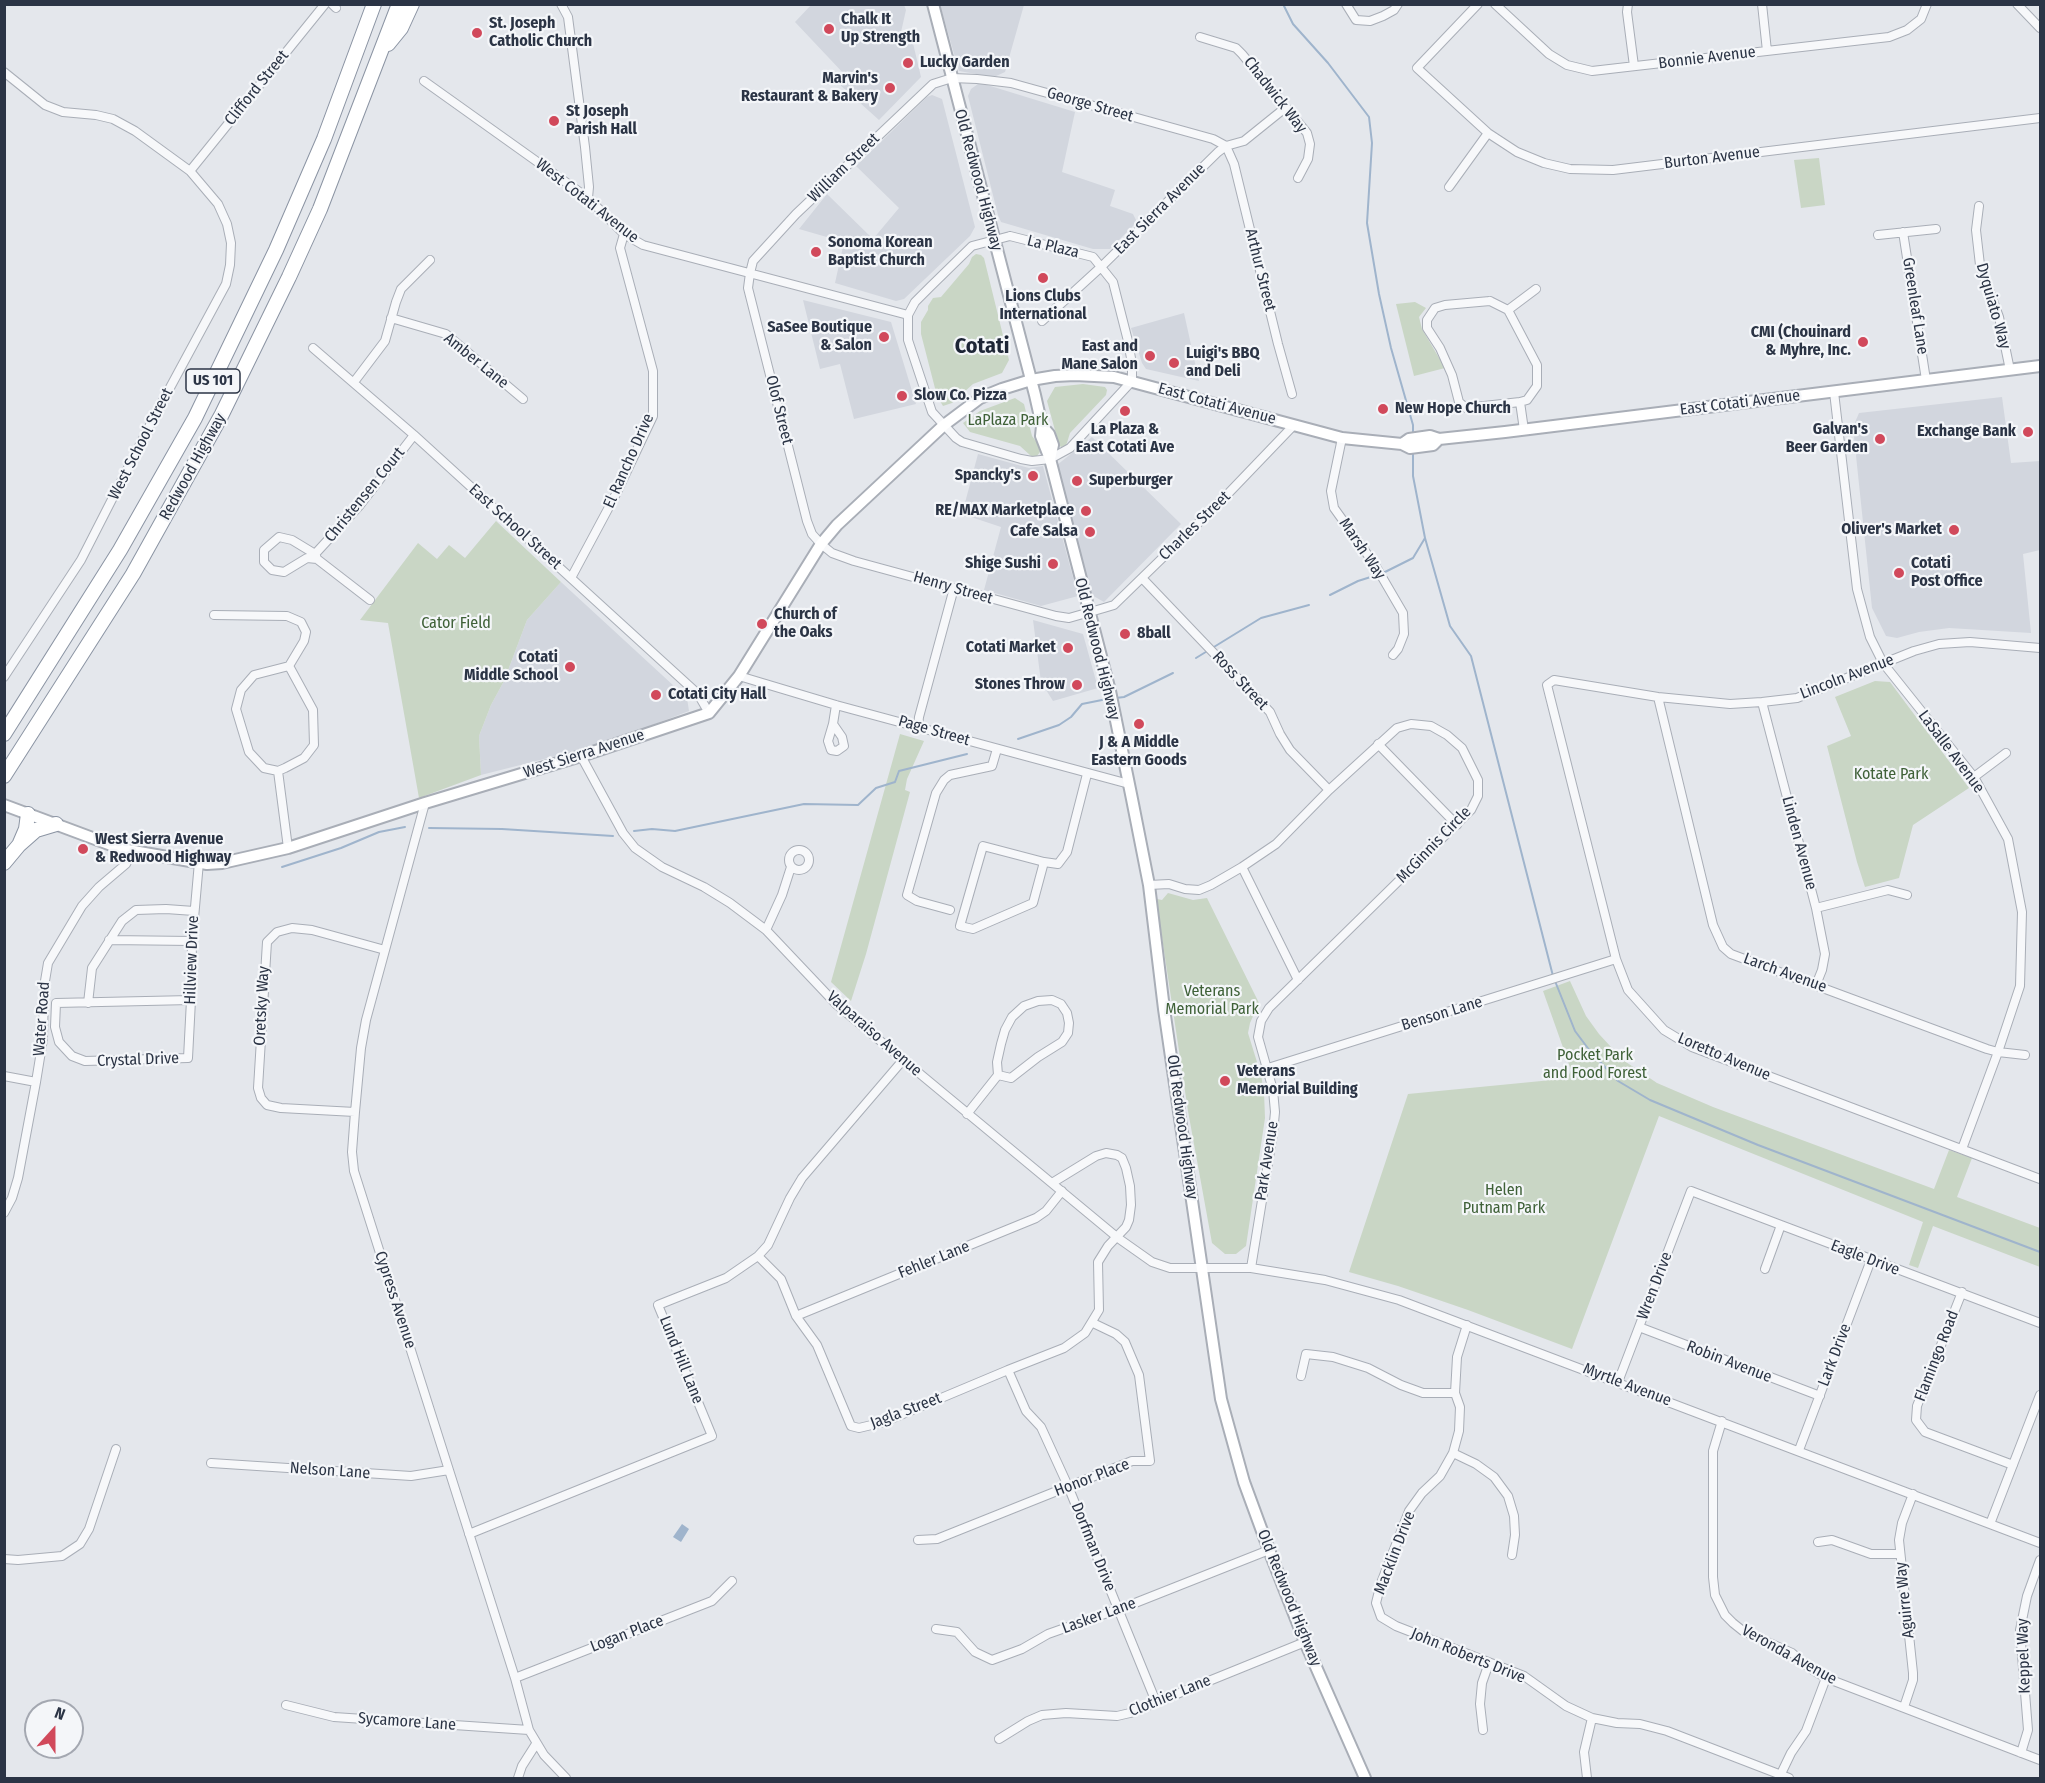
<!DOCTYPE html>
<style>
body{margin:0}
#map{position:relative;width:2045px;height:1783px;overflow:hidden;background:#e4e7ec;font-family:"Fira Sans Condensed",sans-serif}
canvas{display:block}
.frame{position:absolute;inset:0;border:6px solid #2b3445;pointer-events:none}
.north{position:absolute;left:24px;top:1699px;width:60px;height:60px;box-sizing:border-box;background:#f4f6f9;border:2px solid #a4a8b1;border-radius:50%;rotate:21deg;font-size:16px;font-weight:700;line-height:24px;text-align:center;color:#2b3445}
.north::after{content:'';display:block;margin:auto;width:21px;height:27px;background:#d1495b;clip-path:polygon(50% 0,100% 100%,50% 72%,0 100%)}
</style>
<div id="map">
<canvas width="2045" height="1783"></canvas>
<div class="frame"></div>
<div class="north">N</div>
</div>
<script>
const ctx = document.querySelector('canvas').getContext('2d');
ctx.lineJoin = 'round';
function fillPath(path, color) { ctx.fillStyle = color; ctx.fill(path, 'evenodd'); }
const poly = rows => new Path2D(rows.map(r => 'M' + r).join(''));
function strokePath(path, color, width, dash) { ctx.strokeStyle = color; ctx.lineWidth = width; ctx.lineCap = dash ? 'butt' : 'round'; ctx.setLineDash(dash || []); ctx.stroke(path); }
function drawText(font, color, halo, rows, align = 'center') {
  ctx.font = font + ' "Fira Sans Condensed",sans-serif'; ctx.lineWidth = 4.5; ctx.setLineDash([]); ctx.textBaseline = 'middle'; ctx.strokeStyle = halo; ctx.fillStyle = color; for (const [text, x, y, turn = 0] of rows) {
    ctx.save(); ctx.translate(x, y); ctx.rotate((+turn || 0) * Math.PI / 180); ctx.textAlign = isNaN(turn) ? turn : align; if (halo) ctx.strokeText(text, 0, 0); ctx.fillText(text, 0, 0); ctx.restore();
  }
}
fillPath(poly([
 [812,4,904,5,906,10,901,32,912,39,921,77,879,120,839,84,845,75,795,22],
 [940,5,1024,5,1005,72,994,77,959,71],
 [978,84,984,84,1075,112,1062,172,1115,190,1110,206,1133,214,1137,222,1110,249,1093,249,1001,222,998,215,968,96,971,89],
 [932,95,942,99,975,227,970,236,904,299,896,301,835,283,844,242,799,229,827,194,873,239,899,208,856,166,927,97],
 [803,300,891,322,916,404,854,419,840,364,820,369],
 [1184,313,1199,381,1146,369,1142,363,1131,328],
 [2002,397,2011,463,2040,461,2040,550,2023,554,2031,633,1949,628,1919,632,1897,638,1886,636,1872,608,1853,427,1859,413],
 [1092,437,1181,524,1104,602,1090,594,1057,465],
 [978,454,1029,468,1043,466,1078,596,1041,606,984,590,1001,527,962,514],
 [561,582,687,698,689,711,603,744,481,775,479,736,491,705,504,681,527,620],
 [1033,620,1083,634,1098,688,1053,701,1041,682]
]), '#d2d6de');
fillPath(poly([
 [1819,158,1825,205,1801,208,1794,160],
 [976,254,981,255,984,258,1009,360,1002,373,973,384,952,403,943,406,937,396,921,334,921,322,928,310,928,306,933,298,941,297,969,264,972,257],
 [1415,302,1426,308,1419,317,1422,329,1445,368,1414,376,1396,304],
 [1083,384,1105,387,1107,390,1106,395,1070,433,1066,446,1061,447,1059,445,1047,401,1055,387],
 [1015,398,1024,404,1032,436,1038,444,1040,452,1037,456,1031,456,1020,446,970,432,963,423,980,411],
 [496,521,561,582,527,620,504,681,491,705,479,736,481,775,419,798,388,623,360,620,418,543,437,559,449,545,465,558],
 [1875,681,1890,682,1969,788,1913,825,1899,878,1865,887,1857,862,1827,746,1851,736,1835,697],
 [900,734,924,741,907,779,905,790,910,792,866,954,851,1001,831,982],
 [1168,893,1193,900,1207,898,1259,1003,1250,1023,1248,1033,1261,1075,1264,1092,1265,1118,1246,1246,1236,1254,1225,1254,1212,1243,1188,1111,1157,904,1157,899,1162,900],
 [1570,981,1586,1016,1599,1034,1623,1060,1657,1083,1713,1107,1934,1189,1949,1150,1972,1158,1957,1197,2040,1228,2040,1267,1933,1226,1918,1268,1909,1265,1923,1222,1659,1116,1572,1349,1468,1310,1398,1286,1349,1272,1408,1094,1562,1079,1567,1080,1571,1070,1543,991]
]), '#c9d6c5');
fillPath(poly([
 [682,1524,689,1529,681,1542,673,1537]
]), '#9fb4cc');
strokePath(poly([
 [1283,4,1293,24,1328,63,1369,117,1372,143,1367,223,1379,294,1391,348,1413,425,1413,436],
 [1413,451,1413,476,1425,538,1450,626,1471,656,1553,976],
 [1383,573,1413,558,1425,538],
 [1330,595,1358,581,1377,575],
 [1196,658,1261,618,1309,605],
 [1116,698,1124,697,1173,673],
 [1018,739,1059,725,1071,717,1082,704,1107,699],
 [429,828,502,829,613,836],
 [634,831,652,829,675,831,804,804,858,805,876,788,895,782,899,771,967,754],
 [282,867,341,848,379,832,405,827],
 [1555,981,1575,1031,1590,1051,1618,1081,1650,1100,1758,1145,2040,1252]
]), '#9fb4cc', 2);
const street = poly([
 [332,4,336,8],
 [561,4,568,17,585,147,589,187,588,198],
 [1346,4,1356,20,1370,21,1383,16,1394,10,1398,4],
 [1478,4,1417,68,1488,133,1517,152,1544,163,1570,169,1613,170,2040,118],
 [1495,4,1549,54,1567,65,1592,71,1889,37,1907,30,1921,19,1927,4],
 [1628,4,1627,12,1634,66],
 [1762,4,1767,51],
 [2017,4,2040,28],
 [1200,37,1236,48,1242,54,1307,133,1310,144,1308,159,1298,178],
 [4,72,45,105,63,112,96,115,113,119,135,131,190,171,218,204,227,224,231,243,230,265,226,284,152,421,81,560,4,677],
 [424,81,588,198,624,234,643,245,908,315],
 [190,171,325,4],
 [1449,187,1488,133],
 [1979,206,1976,230,1980,265,1999,317,2010,370],
 [1903,232,1926,380],
 [1878,235,1936,229],
 [1010,236,1093,257,1113,282,1128,341,1132,364,1132,381,1070,448,1050,459,1032,461,1021,459,962,442,956,438,932,412,908,340,908,315,915,302,930,287,972,246,1010,236],
 [1490,301,1508,310,1537,365,1537,386,1527,400,1520,402,1466,408,1459,402,1452,375,1440,348,1427,328,1427,320,1435,308,1445,305,1490,301],
 [1508,310,1536,289],
 [391,318,446,334,523,399],
 [1042,321,1101,267,1218,152,1226,146,1244,141,1285,108],
 [313,348,414,435,698,694,709,713],
 [354,382,385,341,396,302,401,289,430,260],
 [1834,392,1857,589,1870,637,1883,663,1974,777,2008,839,2022,912,2020,986,1998,1052,1962,1149],
 [1292,394,1278,344,1234,164,1226,146,1213,139,1011,83,977,79,952,78,933,84,796,214,753,261,750,273,748,288,807,521,812,534,821,544,832,553,854,561,1056,616,1069,618,1104,608,1114,605,1221,501,1293,426],
 [1520,402,1524,430],
 [1342,438,1331,491,1334,508,1375,565,1403,613,1404,634,1398,649,1393,655],
 [316,556,317,559,370,600],
 [317,559,307,558,284,572,272,570,264,562,264,550,279,537,292,540,315,554,360,505,414,435],
 [571,578,616,494,653,416,653,371,620,248,624,234],
 [1142,578,1270,712,1280,734,1290,750,1329,790],
 [214,615,287,616,301,622,306,632,304,641,289,666],
 [2040,648,1970,642,1939,644,1914,651,1797,698,1762,702,1730,704,1658,697,1554,680,1547,685,1616,959,1628,990,1664,1030,1692,1047,2040,1179],
 [289,666,313,710,314,745,304,758,285,768,278,771,264,768,249,752,236,709,241,690,254,675,289,666],
 [739,676,836,705,1129,784],
 [1658,697,1713,925,1723,947,1731,954,1987,1049,1998,1052,2025,1055],
 [1762,702,1816,908,1825,954,1822,970,1816,985],
 [833,724,828,741,831,750,837,751,844,746,842,737,833,724,836,705],
 [918,726,919,717,954,588],
 [1378,744,1457,825],
 [581,756,623,833,635,848,662,867,704,887,730,903,766,930,837,1005,1118,1238,1152,1262,1170,1268,1251,1268,1325,1280,1399,1300,2040,1543],
 [278,771,288,848],
 [1974,777,2006,753],
 [425,803,366,1020,361,1048,355,1112,352,1152,354,1171,515,1678,529,1730,544,1755,566,1778],
 '789 860a10 10 0 1 1 20 0a10 10 0 1 1-20 0Z',
 [1044,862,983,846,960,926,973,929,1033,903,1044,862,1058,864,1067,852,1087,774],
 [1242,867,1298,980],
 [1149,885,1169,884,1185,889,1199,890,1211,885,1242,867,1276,844,1329,790,1397,728,1411,724,1431,726,1447,735,1462,748,1478,780,1478,796,1471,810,1269,1008,1261,1021,1258,1037,1273,1090,1275,1112,1273,1133,1251,1268],
 [1816,908,1888,890,1907,895],
 [950,910,917,901,907,895,936,793,944,780,950,775,992,766,997,749],
 [766,930,782,895,791,867],
 [109,940,192,941],
 [191,1000,56,1003,55,1027,59,1042,72,1056,85,1061,188,1058,191,1000,192,941,199,862],
 [88,1003,92,968,122,921,136,910,166,909,194,911],
 [1268,1068,1616,959],
 [4,1076,36,1082],
 [355,1112,281,1108,267,1105,261,1098,258,1088,267,942,277,932,292,928,312,930,385,950],
 [967,1114,998,1075,997,1062,1001,1044,1005,1030,1012,1017,1024,1006,1038,1001,1052,1000,1061,1004,1067,1013,1069,1023,1068,1033,1062,1042,1038,1057,1011,1078,998,1075],
 [4,1213,12,1198,18,1178,36,1082,43,1039,44,987,48,963,82,906,99,887,126,864,132,852],
 [758,1256,781,1279,796,1316,817,1345,851,1426,859,1428,884,1422,1008,1370,1026,1411,1041,1427,1068,1486,1156,1702],
 [1765,1269,1781,1225],
 [1962,1292,1917,1406,1916,1420,1925,1432,2013,1465],
 [796,1316,1036,1218,1046,1211,1062,1191],
 [1467,1325,1457,1357,1455,1393,1460,1407,1459,1431,1453,1453,1440,1476,1422,1493,1409,1511,1381,1583,1376,1603,1381,1617,1396,1626,1524,1676,1566,1706,1592,1718,1617,1723,1640,1724,1667,1731,1789,1778],
 [1639,1327,1820,1396],
 [1008,1370,1064,1348,1085,1333,1099,1310,1098,1262,1108,1246,1126,1227,1129,1220,1131,1205,1130,1186,1126,1168,1122,1158,1117,1155,1106,1153,1096,1156,1052,1183],
 [1301,1376,1306,1354,1333,1357,1368,1368,1401,1385,1423,1393,1455,1393],
 [1618,1382,1691,1191,2040,1323],
 [1722,1421,1713,1451,1713,1577,1715,1595,1725,1615,1733,1623,1743,1631,1792,1653,1811,1669,1826,1678,2040,1760],
 [1799,1450,1871,1260],
 [1453,1453,1476,1464,1494,1477,1508,1496,1514,1516,1515,1535,1512,1555],
 [211,1463,411,1476,449,1470],
 [1990,1524,2040,1395],
 [469,1534,712,1436,658,1305,726,1278,758,1256,768,1245,790,1198,802,1178,903,1060],
 [918,1540,937,1539,1132,1461,1150,1461,1139,1375,1125,1342,1116,1334,1093,1323],
 [1818,1542,1832,1540,1871,1554,1900,1554],
 [4,1559,18,1560,62,1556,80,1544,89,1529,116,1449],
 [936,1629,957,1632,975,1652,992,1660,1022,1649,1048,1634,1130,1605,1269,1550],
 [515,1678,712,1601,732,1581],
 [286,1705,334,1717,529,1730],
 [1904,1707,1913,1680,1913,1673,1899,1540,1902,1523,1913,1494],
 [1483,1730,1480,1704,1482,1683,1489,1663],
 [999,1739,1028,1721,1042,1715,1066,1713,1117,1716,1130,1713,1305,1642],
 [2021,1753,2028,1730,2020,1630,2027,1596,2040,1560],
 [518,1778,522,1766,536,1744],
 [1587,1778,1584,1752,1592,1718],
 [1779,1778,1791,1753,1806,1731,1826,1678]
]);
const secondary = poly([
 [933,4,1035,395,1042,426,1041,436,1050,459,1110,691,1132,799,1149,885,1164,1009,1221,1399,1244,1482,1269,1550,1305,1642,1365,1778],
 [1042,426,1049,434,1053,445,1050,459],
 [1402,444,1409,439,1430,436,1439,439,1505,432,2040,366],
 [4,805,122,849,207,864,222,863,288,848,425,803,581,756,709,713,739,676,821,544,837,525,944,425,980,398,1002,389,1031,380,1055,376,1075,375,1114,377,1342,438,1402,444,1410,448,1433,445,1439,439]
]);
const highway = poly([
 [388,44,401,28,412,4],
 [4,734,120,550,195,418,276,250,324,139,374,4],
 [4,776,133,574,221,416,289,277,320,209,399,4],
 [20,843,26,829,28,814],
 [4,863,19,845,36,830,56,824]
]);
strokePath(street, '#a9aeb7', 10);
strokePath(secondary, '#a9aeb7', 14);
strokePath(highway, '#8b94a3', 16);
strokePath(street, '#f7f8fa', 8);
strokePath(secondary, '#fff', 10);
strokePath(highway, '#fff', 14);
for (const [x, y, r, color] of [
 [829,29,6,"#d1495b"],
 [477,33,6,"#d1495b"],
 [908,63,6,"#d1495b"],
 [890,88,6,"#d1495b"],
 [554,121,6,"#d1495b"],
 [816,252,6,"#d1495b"],
 [1043,278,6,"#d1495b"],
 [884,337,6,"#d1495b"],
 [1863,342,6,"#d1495b"],
 [1150,356,6,"#d1495b"],
 [1174,363,6,"#d1495b"],
 [902,396,6,"#d1495b"],
 [1383,409,6,"#d1495b"],
 [1125,411,6,"#d1495b"],
 [2028,432,6,"#d1495b"],
 [1880,439,6,"#d1495b"],
 [1033,476,6,"#d1495b"],
 [1077,481,6,"#d1495b"],
 [1086,511,6,"#d1495b"],
 [1954,530,6,"#d1495b"],
 [1090,532,6,"#d1495b"],
 [1053,564,6,"#d1495b"],
 [1899,573,6,"#d1495b"],
 [762,624,6,"#d1495b"],
 [1125,634,6,"#d1495b"],
 [1068,648,6,"#d1495b"],
 [570,667,6,"#d1495b"],
 [1077,685,6,"#d1495b"],
 [656,695,6,"#d1495b"],
 [1139,724,6,"#d1495b"],
 [83,849,6,"#d1495b"],
 [1225,1081,6,"#d1495b"]
]) { const dot = new Path2D(); dot.arc(x, y, r, 0, 2 * Math.PI); ctx.fillStyle = color; ctx.fill(dot); strokePath(dot, '#f4f6f9', 2); }
for (const [x, y, w] of [
 [213,381,54]
]) { const box = new Path2D(); box.roundRect(x - w / 2, y - 12, w, 24, 4.5); ctx.fillStyle = '#f4f6f9'; ctx.fill(box); strokePath(box, '#2b3445', 1.5); }
drawText('bold 15px', '#2b3445', null, [
 ["US 101",213,381]
]);
drawText('bold 16px', '#2b3445', '#f4f6f9', [
 ["Chalk It",841,20],
 ["Up Strength",841,38],
 ["St. Joseph",489,24],
 ["Catholic Church",489,42],
 ["Lucky Garden",920,63],
 ["Marvin's",878,79,"right"],
 ["Restaurant & Bakery",878,97,"right"],
 ["St Joseph",566,112],
 ["Parish Hall",566,130],
 ["Sonoma Korean",828,243],
 ["Baptist Church",828,261],
 ["Lions Clubs",1043,297,"center"],
 ["International",1043,315,"center"],
 ["SaSee Boutique",872,328,"right"],
 ["& Salon",872,346,"right"],
 ["CMI (Chouinard",1851,333,"right"],
 ["& Myhre, Inc.",1851,351,"right"],
 ["East and",1138,347,"right"],
 ["Mane Salon",1138,365,"right"],
 ["Luigi's BBQ",1186,354],
 ["and Deli",1186,372],
 ["Slow Co. Pizza",914,396],
 ["New Hope Church",1395,409],
 ["La Plaza &",1125,430,"center"],
 ["East Cotati Ave",1125,448,"center"],
 ["Galvan's",1868,430,"right"],
 ["Beer Garden",1868,448,"right"],
 ["Exchange Bank",2016,432,"right"],
 ["Spancky's",1021,476,"right"],
 ["Superburger",1089,481],
 ["RE/MAX Marketplace",1074,511,"right"],
 ["Oliver's Market",1942,530,"right"],
 ["Cafe Salsa",1078,532,"right"],
 ["Shige Sushi",1041,564,"right"],
 ["Cotati",1911,564],
 ["Post Office",1911,582],
 ["Church of",774,615],
 ["the Oaks",774,633],
 ["8ball",1137,634],
 ["Cotati Market",1056,648,"right"],
 ["Cotati",558,658,"right"],
 ["Middle School",558,676,"right"],
 ["Stones Throw",1065,685,"right"],
 ["Cotati City Hall",668,695],
 ["J & A Middle",1139,743,"center"],
 ["Eastern Goods",1139,761,"center"],
 ["West Sierra Avenue",95,840],
 ["& Redwood Highway",95,858],
 ["Veterans",1237,1072],
 ["Memorial Building",1237,1090]
], 'left');
drawText('16px', '#2b3445', '#f4f6f9', [
 ["Bonnie Avenue",1707,58,-7],
 ["Clifford Street",257,88,-51],
 ["Chadwick Way",1275,95,52],
 ["George Street",1090,105,16],
 ["Burton Avenue",1712,158,-7],
 ["William Street",844,168,-44],
 ["Old Redwood Highway",978,180,75],
 ["West Cotati Avenue",587,201,38],
 ["East Sierra Avenue",1160,209,-45],
 ["La Plaza",1053,247,14],
 ["Arthur Street",1260,270,76],
 ["Greenleaf Lane",1915,306,81],
 ["Dyquiato Way",1993,306,74],
 ["Amber Lane",476,361,39],
 ["East Cotati Avenue",1740,403,-7],
 ["East Cotati Avenue",1217,404,15],
 ["Olof Street",779,410,76],
 ["West School Street",141,444,-63],
 ["El Rancho Drive",629,461,-66],
 ["Redwood Highway",193,467,-61],
 ["Christensen Court",365,495,-51],
 ["Charles Street",1195,526,-44],
 ["East School Street",515,527,42],
 ["Marsh Way",1362,549,56],
 ["Henry Street",953,588,16],
 ["Old Redwood Highway",1097,649,76],
 ["Lincoln Avenue",1847,677,-21],
 ["Ross Street",1240,681,47],
 ["Page Street",934,731,16],
 ["LaSalle Avenue",1951,752,53],
 ["West Sierra Avenue",584,754,-18],
 ["Linden Avenue",1799,843,75],
 ["McGinnis Circle",1434,845,-46],
 ["Hillview Drive",192,960,-88],
 ["Larch Avenue",1785,973,20],
 ["Oretsky Way",262,1006,-87],
 ["Benson Lane",1442,1014,-17],
 ["Water Road",42,1019,-86],
 ["Valparaiso Avenue",874,1034,41],
 ["Loretto Avenue",1724,1057,23],
 ["Crystal Drive",138,1060,-2],
 ["Old Redwood Highway",1182,1127,82],
 ["Park Avenue",1267,1161,-81],
 ["Eagle Drive",1865,1258,21],
 ["Fehler Lane",934,1260,-22],
 ["Wren Drive",1655,1286,-69],
 ["Cypress Avenue",395,1300,72],
 ["Lark Drive",1835,1355,-69],
 ["Flamingo Road",1937,1356,-69],
 ["Lund Hill Lane",681,1360,68],
 ["Robin Avenue",1729,1362,21],
 ["Myrtle Avenue",1627,1385,21],
 ["Jagla Street",906,1411,-21],
 ["Nelson Lane",330,1471,4],
 ["Honor Place",1092,1478,-21],
 ["Dorfman Drive",1093,1547,68],
 ["Macklin Drive",1395,1553,-69],
 ["Old Redwood Highway",1289,1598,68],
 ["Aguirre Way",1905,1600,-96],
 ["Lasker Lane",1099,1616,-20],
 ["Logan Place",627,1634,-21],
 ["Veronda Avenue",1789,1655,29],
 ["John Roberts Drive",1468,1656,22],
 ["Keppel Way",2024,1656,-92],
 ["Clothier Lane",1170,1696,-22],
 ["Sycamore Lane",407,1722,4]
]);
drawText('16px', '#3f6138', '#f4f6f9', [
 ["LaPlaza Park",1008,421],
 ["Cator Field",456,624],
 ["Kotate Park",1891,775],
 ["Veterans",1212,992],
 ["Memorial Park",1212,1010],
 ["Pocket Park",1595,1056],
 ["and Food Forest",1595,1074],
 ["Helen",1504,1191],
 ["Putnam Park",1504,1209]
]);
drawText('bold 22px', '#1d2536', '#f4f6f9', [
 ["Cotati",982,347]
]);
</script>
